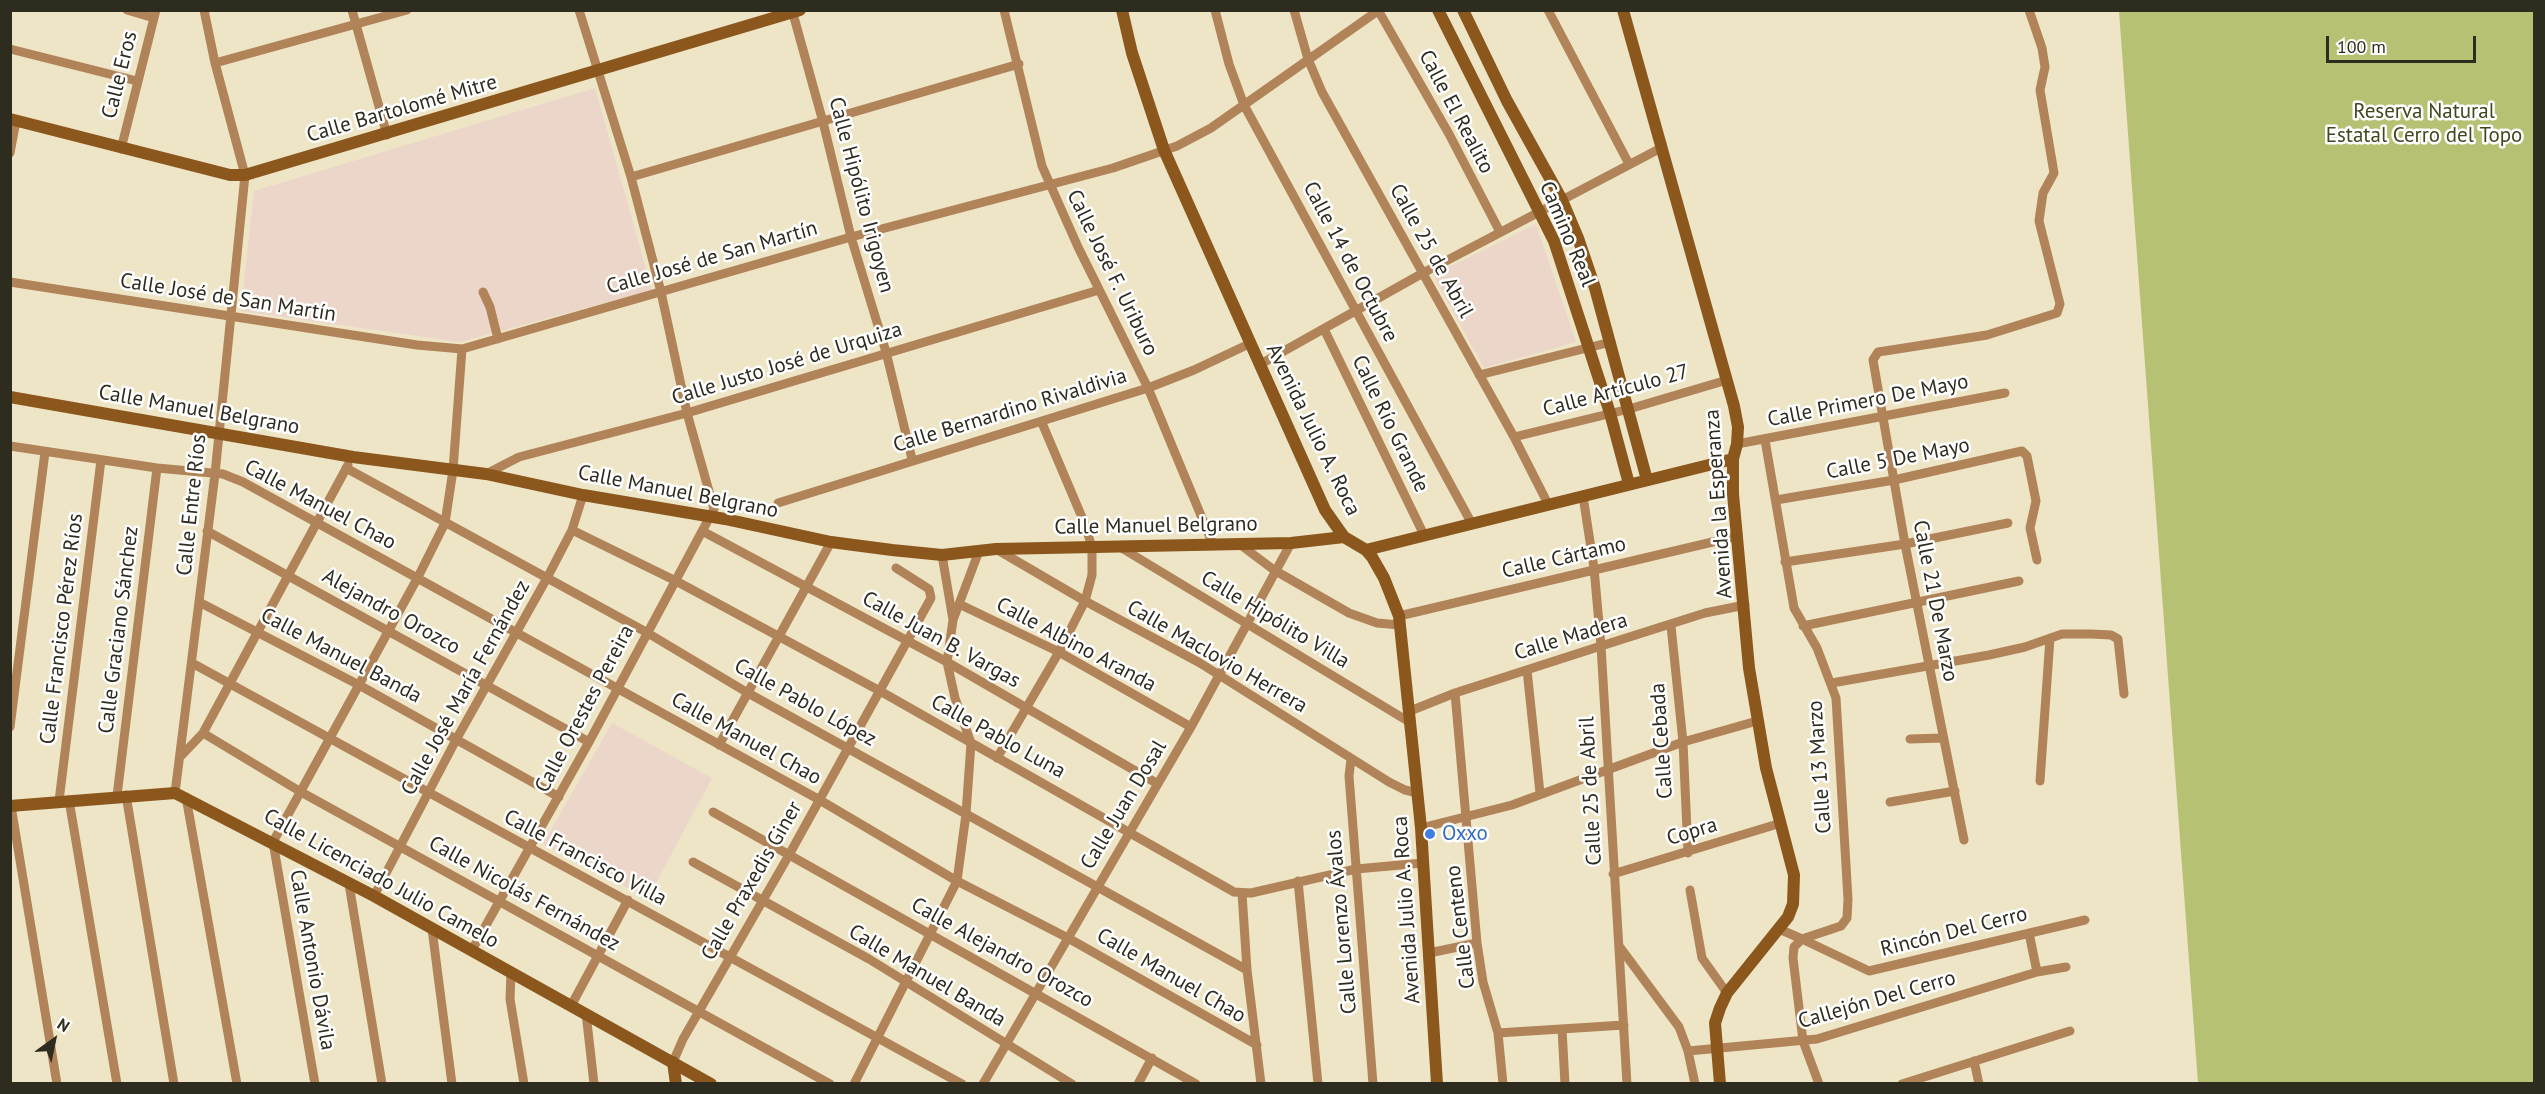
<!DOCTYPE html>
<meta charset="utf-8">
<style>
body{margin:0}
#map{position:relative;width:2545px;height:1094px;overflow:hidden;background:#ede5c6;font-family:"PT Sans",sans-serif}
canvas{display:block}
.frame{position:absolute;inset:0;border:12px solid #2e2b1f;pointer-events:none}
.north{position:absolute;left:24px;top:1010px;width:60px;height:60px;-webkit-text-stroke:4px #fff;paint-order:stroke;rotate:33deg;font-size:16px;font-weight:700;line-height:24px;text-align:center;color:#2e2b1f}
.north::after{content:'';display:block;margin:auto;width:21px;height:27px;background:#2e2b1f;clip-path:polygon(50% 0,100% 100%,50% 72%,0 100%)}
.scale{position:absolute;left:2326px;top:36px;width:150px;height:27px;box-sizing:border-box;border:3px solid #2e2b1f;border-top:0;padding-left:8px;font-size:18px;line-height:21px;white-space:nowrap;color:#2e2b1f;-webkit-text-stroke:4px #fff;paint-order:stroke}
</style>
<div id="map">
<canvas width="2545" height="1094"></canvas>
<div class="frame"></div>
<div class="north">N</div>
<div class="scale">100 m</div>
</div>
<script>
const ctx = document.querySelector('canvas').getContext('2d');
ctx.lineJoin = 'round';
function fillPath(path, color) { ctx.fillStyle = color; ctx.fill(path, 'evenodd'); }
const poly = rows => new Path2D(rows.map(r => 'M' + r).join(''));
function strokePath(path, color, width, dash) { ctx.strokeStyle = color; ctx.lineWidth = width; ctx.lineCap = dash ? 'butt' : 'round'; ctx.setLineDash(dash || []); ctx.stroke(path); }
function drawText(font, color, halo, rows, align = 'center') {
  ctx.font = font + ' "PT Sans",sans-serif'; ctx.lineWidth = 5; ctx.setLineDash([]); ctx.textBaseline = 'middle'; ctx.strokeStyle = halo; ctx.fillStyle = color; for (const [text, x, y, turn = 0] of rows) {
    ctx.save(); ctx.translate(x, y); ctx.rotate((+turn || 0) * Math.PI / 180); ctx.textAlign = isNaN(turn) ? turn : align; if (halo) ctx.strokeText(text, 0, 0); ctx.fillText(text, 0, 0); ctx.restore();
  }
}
fillPath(poly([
 [595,88,652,290,460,342,241,311,254,191],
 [1536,224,1576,342,1484,368,1433,275],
 [612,723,712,778,648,898,543,844]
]), '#ecd6c9');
fillPath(poly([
 [2119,11,2534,11,2534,1083,2198,1083]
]), '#b7c174');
strokePath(poly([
 [127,10,154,18],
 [352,10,387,135],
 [792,10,823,122,851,237,886,352,912,459],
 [1004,10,1042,166,1078,247,1148,388,1212,542],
 [1215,10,1229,64,1244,105,1472,524],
 [1294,10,1308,59,1322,92,1514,437,1548,504],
 [1378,10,1449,134,1500,232],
 [1548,10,1629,164],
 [10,49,137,81],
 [215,63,407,10],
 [121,149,156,10],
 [10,153,16,121],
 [631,177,1019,64],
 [10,282,417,345,462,349,851,237,1113,168,1177,146,1211,128,1379,10],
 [483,292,490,307,498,339],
 [1324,329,1424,535],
 [1259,365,1423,273,1661,148],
 [1479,375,1611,342],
 [1514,437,1629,409,1727,380],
 [1765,440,1794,608,1817,648,1836,698,1848,899,1847,918,1841,926,1802,939,1779,929],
 [1737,444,2005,393],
 [10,446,157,468,223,474,243,482,818,799,957,881,1068,938,1257,1045],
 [346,468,646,632,748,693,1247,970],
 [486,474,519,457,687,413,1099,290],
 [1583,496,1594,568,1601,646,1627,1084],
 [1776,500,1894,480,2022,451,2027,456,2036,501,2030,528,2037,560],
 [778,503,1148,388,1194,370,1249,344],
 [572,530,676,581,880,691,1234,892,1251,893,1356,869,1423,863],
 [207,531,589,742],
 [704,532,947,662,1158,784],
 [1238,543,1274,570,1349,613,1377,623,1400,625],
 [1120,547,1411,723],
 [996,549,1085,601,1200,663,1389,782,1405,790,1418,793],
 [1785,562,1905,544,2008,523],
 [199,602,359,685,559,797],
 [959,604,979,551],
 [1399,616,1738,536],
 [953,620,959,604,1059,652,1191,727],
 [1671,626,1683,742,1688,853],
 [1803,626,2019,581],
 [192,663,962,1084],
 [1527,670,1540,793],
 [1832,683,1989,655,2025,647,2062,634,2091,634,2111,635,2118,639,2124,694],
 [1455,693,1477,943,1483,982,1498,1033,1503,1084],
 [1410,711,1455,693,1601,646,1705,613,1745,605],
 [10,727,45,452],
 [203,733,301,792,830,1084],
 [1910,739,1943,738],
 [719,745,831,542],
 [181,756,203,733,348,465],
 [997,758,1059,652,1085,601,1092,575,1092,547,1084,522,1042,423],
 [1351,759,1349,776,1373,1084],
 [2040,781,2050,638],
 [175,793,215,474,245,175,215,63,204,10],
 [126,795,174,1084],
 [117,796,157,468],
 [186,797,237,1084],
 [69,800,117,1084],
 [59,801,101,460],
 [1890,802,1955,791],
 [11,806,57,1084],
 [713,812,1196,1084],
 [1421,828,1512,805,1683,742,1757,721],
 [1964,840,1905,544,1873,360,1878,352,1885,351,1987,335,2057,313,2060,304,2039,221,2043,193,2054,173,2040,90,2045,67,2042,48,2029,10],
 [693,862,869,959,1072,1084],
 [1613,874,1781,823],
 [1298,881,1318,1084],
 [349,884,382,1084],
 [1690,890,1702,958,1727,993],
 [1242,893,1247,970,1261,1084],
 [374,896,457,738,547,578,572,530,583,495],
 [432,929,452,1084],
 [2029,933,2037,972],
 [1619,946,1679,1027,1688,1051,1695,1084],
 [472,950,589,742,714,509,687,413,661,292,631,177,579,10],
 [1429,953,1477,943],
 [511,972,510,999,524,1084],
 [572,1004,628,900],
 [586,1013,594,1084],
 [1562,1029,1565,1084],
 [1498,1033,1624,1025],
 [1688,1051,1817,1039,2037,972,2066,967],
 [1974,1061,1979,1084],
 [673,1062,683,1039,789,855,931,598,929,589,896,568],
 [315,1084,273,842,418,577,445,523,453,470,462,349],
 [854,1084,957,881,966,814,971,743,955,698,947,662,953,620,942,555],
 [983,1084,1191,727,1291,543],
 [1138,1084,1152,1058],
 [1819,1084,1803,1041,1793,958,1794,947,1802,939,1869,971,2085,920],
 [1902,1084,2070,1031]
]), '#b18358', 9);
strokePath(poly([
 [1122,10,1132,53,1164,150,1325,510,1344,537,1366,550,1372,557,1384,578,1399,616,1421,828,1437,1084],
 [1438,10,1554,241,1610,413,1629,484],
 [1463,10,1507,101,1562,200,1578,238,1595,288,1647,480],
 [1623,10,1734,406,1738,427,1737,444,1733,459,1733,494,1749,668,1766,768,1794,875,1793,904,1788,917,1727,993,1720,1008,1715,1023,1720,1084],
 [10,119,230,175,245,175,800,10],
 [10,397,353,457,486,474,583,495,725,519,831,542,892,550,942,555,996,549,1291,543,1344,537],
 [1366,550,1733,459],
 [10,806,175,793,374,896,711,1084],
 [673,1062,676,1084]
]), '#8b571d', 12);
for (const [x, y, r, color] of [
 [1430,834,6,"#3f7fe0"]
]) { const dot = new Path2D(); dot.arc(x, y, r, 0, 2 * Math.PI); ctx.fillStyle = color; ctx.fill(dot); strokePath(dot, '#fff', 2); }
drawText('21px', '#2e2b1f', '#fff', [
 ["Calle Eros",120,75,-76],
 ["Calle Bartolomé Mitre",402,109,-16],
 ["Calle El Realito",1456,112,62],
 ["Calle Hipólito Irigoyen",861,195,75],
 ["Camino Real",1567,234,67],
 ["Calle 25 de Abril",1431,251,61],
 ["Calle José de San Martín",712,258,-16],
 ["Calle 14 de Octubre",1350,262,62],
 ["Calle José F. Uriburo",1112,273,64],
 ["Calle José de San Martín",228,298,9],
 ["Calle Justo José de Urquiza",787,364,-17],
 ["Calle Artículo 27",1616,391,-15],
 ["Calle Primero De Mayo",1868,401,-11],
 ["Calle Manuel Belgrano",199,410,10],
 ["Calle Bernardino Rivaldivia",1010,411,-17],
 ["Calle Río Grande",1390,424,64],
 ["Avenida Julio A. Roca",1313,430,64],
 ["Calle 5 De Mayo",1898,459,-11],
 ["Calle Manuel Belgrano",678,492,11],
 ["Avenida la Esperanza",1719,504,-94],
 ["Calle Entre Ríos",192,505,-84],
 ["Calle Manuel Chao",320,505,28],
 ["Calle Manuel Belgrano",1156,526,-1],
 ["Calle Cártamo",1564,558,-13],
 ["Calle 21 De Marzo",1935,601,79],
 ["Alejandro Orozco",391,612,29],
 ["Calle Hipólito Villa",1275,620,31],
 ["Calle Francisco Pérez Ríos",62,629,-83],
 ["Calle Graciano Sánchez",119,630,-83],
 ["Calle Madera",1571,637,-17],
 ["Calle Juan B. Vargas",941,640,29],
 ["Calle Albino Aranda",1076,645,28],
 ["Calle Manuel Banda",341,656,28],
 ["Calle Maclovio Herrera",1217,657,30],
 ["Calle José María Fernández",466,688,-61],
 ["Calle Pablo López",805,703,29],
 ["Calle Orestes Pereira",585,709,-62],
 ["Calle Pablo Luna",998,737,29],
 ["Calle Manuel Chao",746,739,29],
 ["Calle Cebada",1662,741,-94],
 ["Calle 13 Marzo",1820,767,-94],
 ["Calle 25 de Abril",1591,791,-93],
 ["Calle Juan Dosal",1124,805,-59],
 ["Copra",1692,832,-17],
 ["Calle Francisco Villa",585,858,28],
 ["Calle Licenciado Julio Camelo",381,879,29],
 ["Calle Praxedis Giner",752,881,-60],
 ["Calle Nicolás Fernández",524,894,29],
 ["Avenida Julio A. Roca",1407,910,-94],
 ["Calle Lorenzo Ávalos",1342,922,-95],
 ["Calle Centeno",1461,927,-97],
 ["Rincón Del Cerro",1954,932,-14],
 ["Calle Alejandro Orozco",1002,953,29],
 ["Calle Antonio Dávila",312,960,80],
 ["Calle Manuel Banda",927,976,31],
 ["Calle Manuel Chao",1171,976,30],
 ["Callejón Del Cerro",1877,1000,-16]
]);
drawText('21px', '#42471e', '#fff', [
 ["Reserva Natural",2424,112],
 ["Estatal Cerro del Topo",2424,136]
]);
drawText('21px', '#366cbe', '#fff', [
 ["Oxxo",1442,834]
], 'left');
</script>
